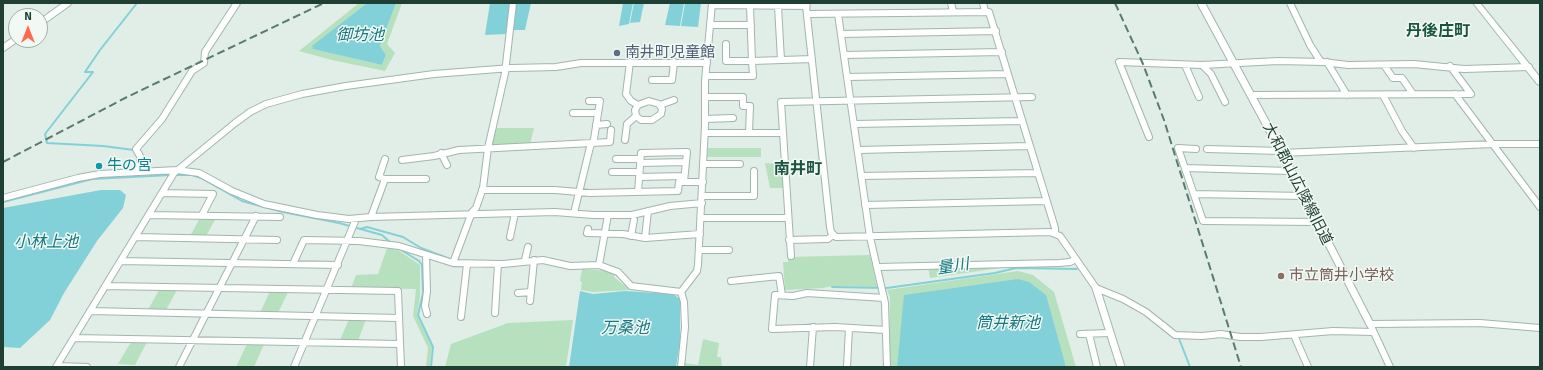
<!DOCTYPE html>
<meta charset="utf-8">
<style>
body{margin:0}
#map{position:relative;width:1543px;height:370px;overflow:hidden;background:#e1ede7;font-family:Signika,sans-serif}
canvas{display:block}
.frame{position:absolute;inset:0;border:4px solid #1f3f34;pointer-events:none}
.north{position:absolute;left:8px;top:8px;width:40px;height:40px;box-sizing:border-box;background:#f2f9f5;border:1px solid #9eafa8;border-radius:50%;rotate:0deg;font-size:11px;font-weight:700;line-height:16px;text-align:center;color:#1f3f34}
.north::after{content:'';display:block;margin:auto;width:14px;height:18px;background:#ff6a4d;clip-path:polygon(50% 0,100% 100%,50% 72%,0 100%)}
</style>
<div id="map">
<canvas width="1543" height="370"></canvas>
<div class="frame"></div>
<div class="north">N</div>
</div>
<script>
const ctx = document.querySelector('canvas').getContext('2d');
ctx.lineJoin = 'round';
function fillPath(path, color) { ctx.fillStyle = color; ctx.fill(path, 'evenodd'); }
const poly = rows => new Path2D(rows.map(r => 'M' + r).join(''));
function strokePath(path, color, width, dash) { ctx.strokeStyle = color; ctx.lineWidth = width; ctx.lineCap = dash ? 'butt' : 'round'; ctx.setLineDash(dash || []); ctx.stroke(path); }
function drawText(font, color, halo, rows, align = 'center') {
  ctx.font = font + ' Signika,"Noto Sans JP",sans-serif'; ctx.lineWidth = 3; ctx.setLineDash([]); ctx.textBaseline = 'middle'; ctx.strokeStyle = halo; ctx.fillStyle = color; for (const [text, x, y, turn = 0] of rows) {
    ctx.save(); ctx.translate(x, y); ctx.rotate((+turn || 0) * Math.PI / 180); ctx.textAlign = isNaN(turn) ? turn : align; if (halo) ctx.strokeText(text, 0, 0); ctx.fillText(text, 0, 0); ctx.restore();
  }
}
fillPath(poly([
 [359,3,367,3,312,47,314,49,382,65,386,55,380,46,396,3,402,3,387,44,395,53,385,71,332,60,299,51],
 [495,128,534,128,530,144,493,145,492,143],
 [708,148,761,148,761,157,707,157],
 [765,163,782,164,784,188,770,188],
 [200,218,216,218,206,236,190,236],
 [387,248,398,250,420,265,420,296,417,315,432,347,430,367,426,367,428,348,413,316,416,289,351,288,356,275,378,274],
 [870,255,877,287,832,286,823,288,785,290,783,262,788,262,788,257],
 [1021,265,930,278,928,267],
 [582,269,609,271,615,275,614,277,630,290,593,292,581,290,582,282,580,281],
 [1018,271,1033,275,1054,292,1076,367,1066,367,1065,362,905,295,897,367,889,367,890,297,887,290],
 [159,290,177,290,166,310,148,310],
 [270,291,288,292,278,313,260,313],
 [349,319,366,319,358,341,340,340],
 [573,320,566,367,445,367,451,344,508,323],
 [703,339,719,343,717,357,721,357,722,367,684,367,684,363,698,365],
 [131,342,147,342,135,365,118,364],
 [247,344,264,344,254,367,236,367]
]), '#b7e0bf');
fillPath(poly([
 [367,3,396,3,380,46,386,55,382,65,313,49,312,46],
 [490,3,511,3,507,34,485,35],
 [516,3,531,3,525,30,513,30],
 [623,3,633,3,629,24,619,26],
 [634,3,644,3,640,22,630,23],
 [670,3,684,3,680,26,665,25],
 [685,3,701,3,698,27,681,26],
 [101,190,120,190,126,195,123,208,97,241,64,293,50,320,20,348,3,347,3,208],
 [1018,279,1029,282,1046,295,1066,367,897,367,904,295],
 [580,291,593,294,625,291,673,294,680,299,680,342,676,367,569,367]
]), '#83d1d8');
strokePath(poly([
 [134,150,103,146,47,143,45,134,93,72,85,72,100,50,137,3],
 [175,175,192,175,201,178,242,201,283,212,339,223,382,235,391,243],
 [3,202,92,179,171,175],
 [360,229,367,227,403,237,421,248,450,259],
 [398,248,419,261,422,265,423,293,418,315,433,347,431,367],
 [832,287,887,288,995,273,1016,268,1077,269],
 [1178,336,1190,367]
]), '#83d1d8', 2);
const minor = poly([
 [951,3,953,11],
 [983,3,985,11],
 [1290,3,1310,45,1321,62],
 [712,5,806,6,830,227,831,232,836,237,1050,232,1060,236,1096,288,1123,299,1146,312,1175,335,1202,336,1221,334,1240,337,1261,337,1333,331,1373,332],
 [778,6,781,60],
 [808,14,989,12,1055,228,1055,234],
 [838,14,870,237,885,303,887,367],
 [40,23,68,3],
 [710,25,751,25],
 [841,34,996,31],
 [726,44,726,61,752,61,750,6],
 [3,48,16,39],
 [844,55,1002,52],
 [630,62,626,94,631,101,638,105],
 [1327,62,1347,95],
 [1185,65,1199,97],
 [1202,65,1211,74,1225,102],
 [1384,65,1393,78,1402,78,1413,94],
 [706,76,753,76,752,61,812,59],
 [847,77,1008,74],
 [652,80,672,80,674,62],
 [1455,94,1540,207],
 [1251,95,1471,94,1450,66],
 [1383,95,1402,131,1414,148],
 [706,97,743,97,743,106,750,106,749,133],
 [649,101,659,104,662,109,661,114,652,120,641,120,636,116,635,110,638,105,649,101],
 [660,105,674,100],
 [573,113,598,113],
 [705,119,733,118],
 [854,124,1022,121],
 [596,125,607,124],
 [705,133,783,133],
 [1149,137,1119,62,1202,65,1278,61,1323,62,1348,65,1414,64,1464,69,1529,67],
 [625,140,627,124,636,116],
 [1196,149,1178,148,1203,221,1316,222],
 [1207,149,1281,151],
 [858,150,1030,146],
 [441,153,447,165],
 [1282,153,1493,144,1540,144],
 [616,159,640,159],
 [402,160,434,156,459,150,610,142,611,130],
 [640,163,686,162],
 [703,164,740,164],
 [1185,168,1291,171],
 [137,171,141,158,136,149,162,119,192,71,204,63,205,52,237,3],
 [612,172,639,172],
 [861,176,1038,173],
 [639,177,684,176],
 [385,179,426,179],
 [482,190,555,190,590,193,678,191,679,182,703,182],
 [638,192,641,153,687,152,684,182],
 [162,193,213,194,202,215],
 [1194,194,1304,196],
 [702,196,754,196,754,171],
 [3,198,78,178,100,174,177,170,199,173,232,191,264,204,317,215,349,219,371,217,555,212,593,215,632,215,670,206,702,203],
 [865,205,1046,201],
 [574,213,590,147,594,139,600,101,589,101],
 [149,215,280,217],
 [371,217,385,179,379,177,385,159],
 [701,218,788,218],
 [588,229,587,233,623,234,645,238,700,234],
 [631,236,634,220],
 [135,237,277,240],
 [510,237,515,213],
 [645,238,648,211],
 [789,240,828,239,833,235],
 [699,250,729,250],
 [426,255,427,291,425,306,427,314],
 [791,256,781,102,1032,97],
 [525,260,528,247],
 [121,261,338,265],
 [453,263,472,212,476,208,483,188,488,148,505,73,513,3],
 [293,264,304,240,359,241,399,246,453,263,503,264,543,260,570,266,599,265,618,272,631,286,681,292],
 [599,265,608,215],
 [877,267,1059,263,1070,262,1076,259],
 [731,281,779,276,782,295],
 [106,286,398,291,401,367],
 [681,292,697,271,698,265,705,126,705,81,712,3],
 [681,292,684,302,685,327,681,367],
 [518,293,531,292],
 [884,298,807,293,793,296,775,295,772,329,835,327,886,330],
 [530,301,534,260],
 [90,311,399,318],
 [495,313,498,264],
 [461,317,467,264],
 [1080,334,1110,333],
 [1089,334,1097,367],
 [1294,335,1308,367],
 [74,338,400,344],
 [57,366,87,367],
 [56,367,174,173,235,123,250,112,266,104,302,94,346,86,434,74,511,68,556,67,581,63,707,63],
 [179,367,256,216],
 [294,367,356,219],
 [810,367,813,327],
 [847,367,849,328],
 [1390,367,1370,324,1480,323,1540,328]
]);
const tertiary = poly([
 [806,3,806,6],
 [1201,3,1281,151,1370,324],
 [1096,288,1121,367]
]);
const secondary = poly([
 [1473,3,1480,3,1540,77,1540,85,1537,84,1473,3]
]);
strokePath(minor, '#a3b5ae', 8);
strokePath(tertiary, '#a3b5ae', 9);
strokePath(secondary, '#9ebaae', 2);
strokePath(minor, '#fff', 6);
strokePath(tertiary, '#fff', 7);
fillPath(secondary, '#fff');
strokePath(poly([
 [1115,3,1143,64,1164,120,1241,367],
 [3,162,127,97,324,3]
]), '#5a7b6f', 2, [8, 4]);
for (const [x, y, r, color] of [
 [617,53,4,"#5c6f8a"],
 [99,166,4,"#0f9aa8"],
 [1281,276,4,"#8d6e63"]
]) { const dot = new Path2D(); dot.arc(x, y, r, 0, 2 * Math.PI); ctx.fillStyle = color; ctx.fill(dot); strokePath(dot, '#f2f9f5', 1.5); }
drawText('15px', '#4e5e75', '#f2f9f5', [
 ["南井町児童館",625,53]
], 'left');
drawText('15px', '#0d838f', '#f2f9f5', [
 ["牛の宮",107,166]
], 'left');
drawText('15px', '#1f3f34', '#f2f9f5', [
 ["大和郡山広陵線旧道",1297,184,63]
]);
drawText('15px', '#785e54', '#f2f9f5', [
 ["市立筒井小学校",1289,276]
], 'left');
drawText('bold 16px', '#195441', '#f2f9f5', [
 ["丹後庄町",1438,32],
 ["南井町",798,170]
]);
drawText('italic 16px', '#137882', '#f2f9f5', [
 ["御坊池",360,36],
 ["小林上池",46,243],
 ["量川",953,267,-9],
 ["筒井新池",1008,324],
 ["万桑池",625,329]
]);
</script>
